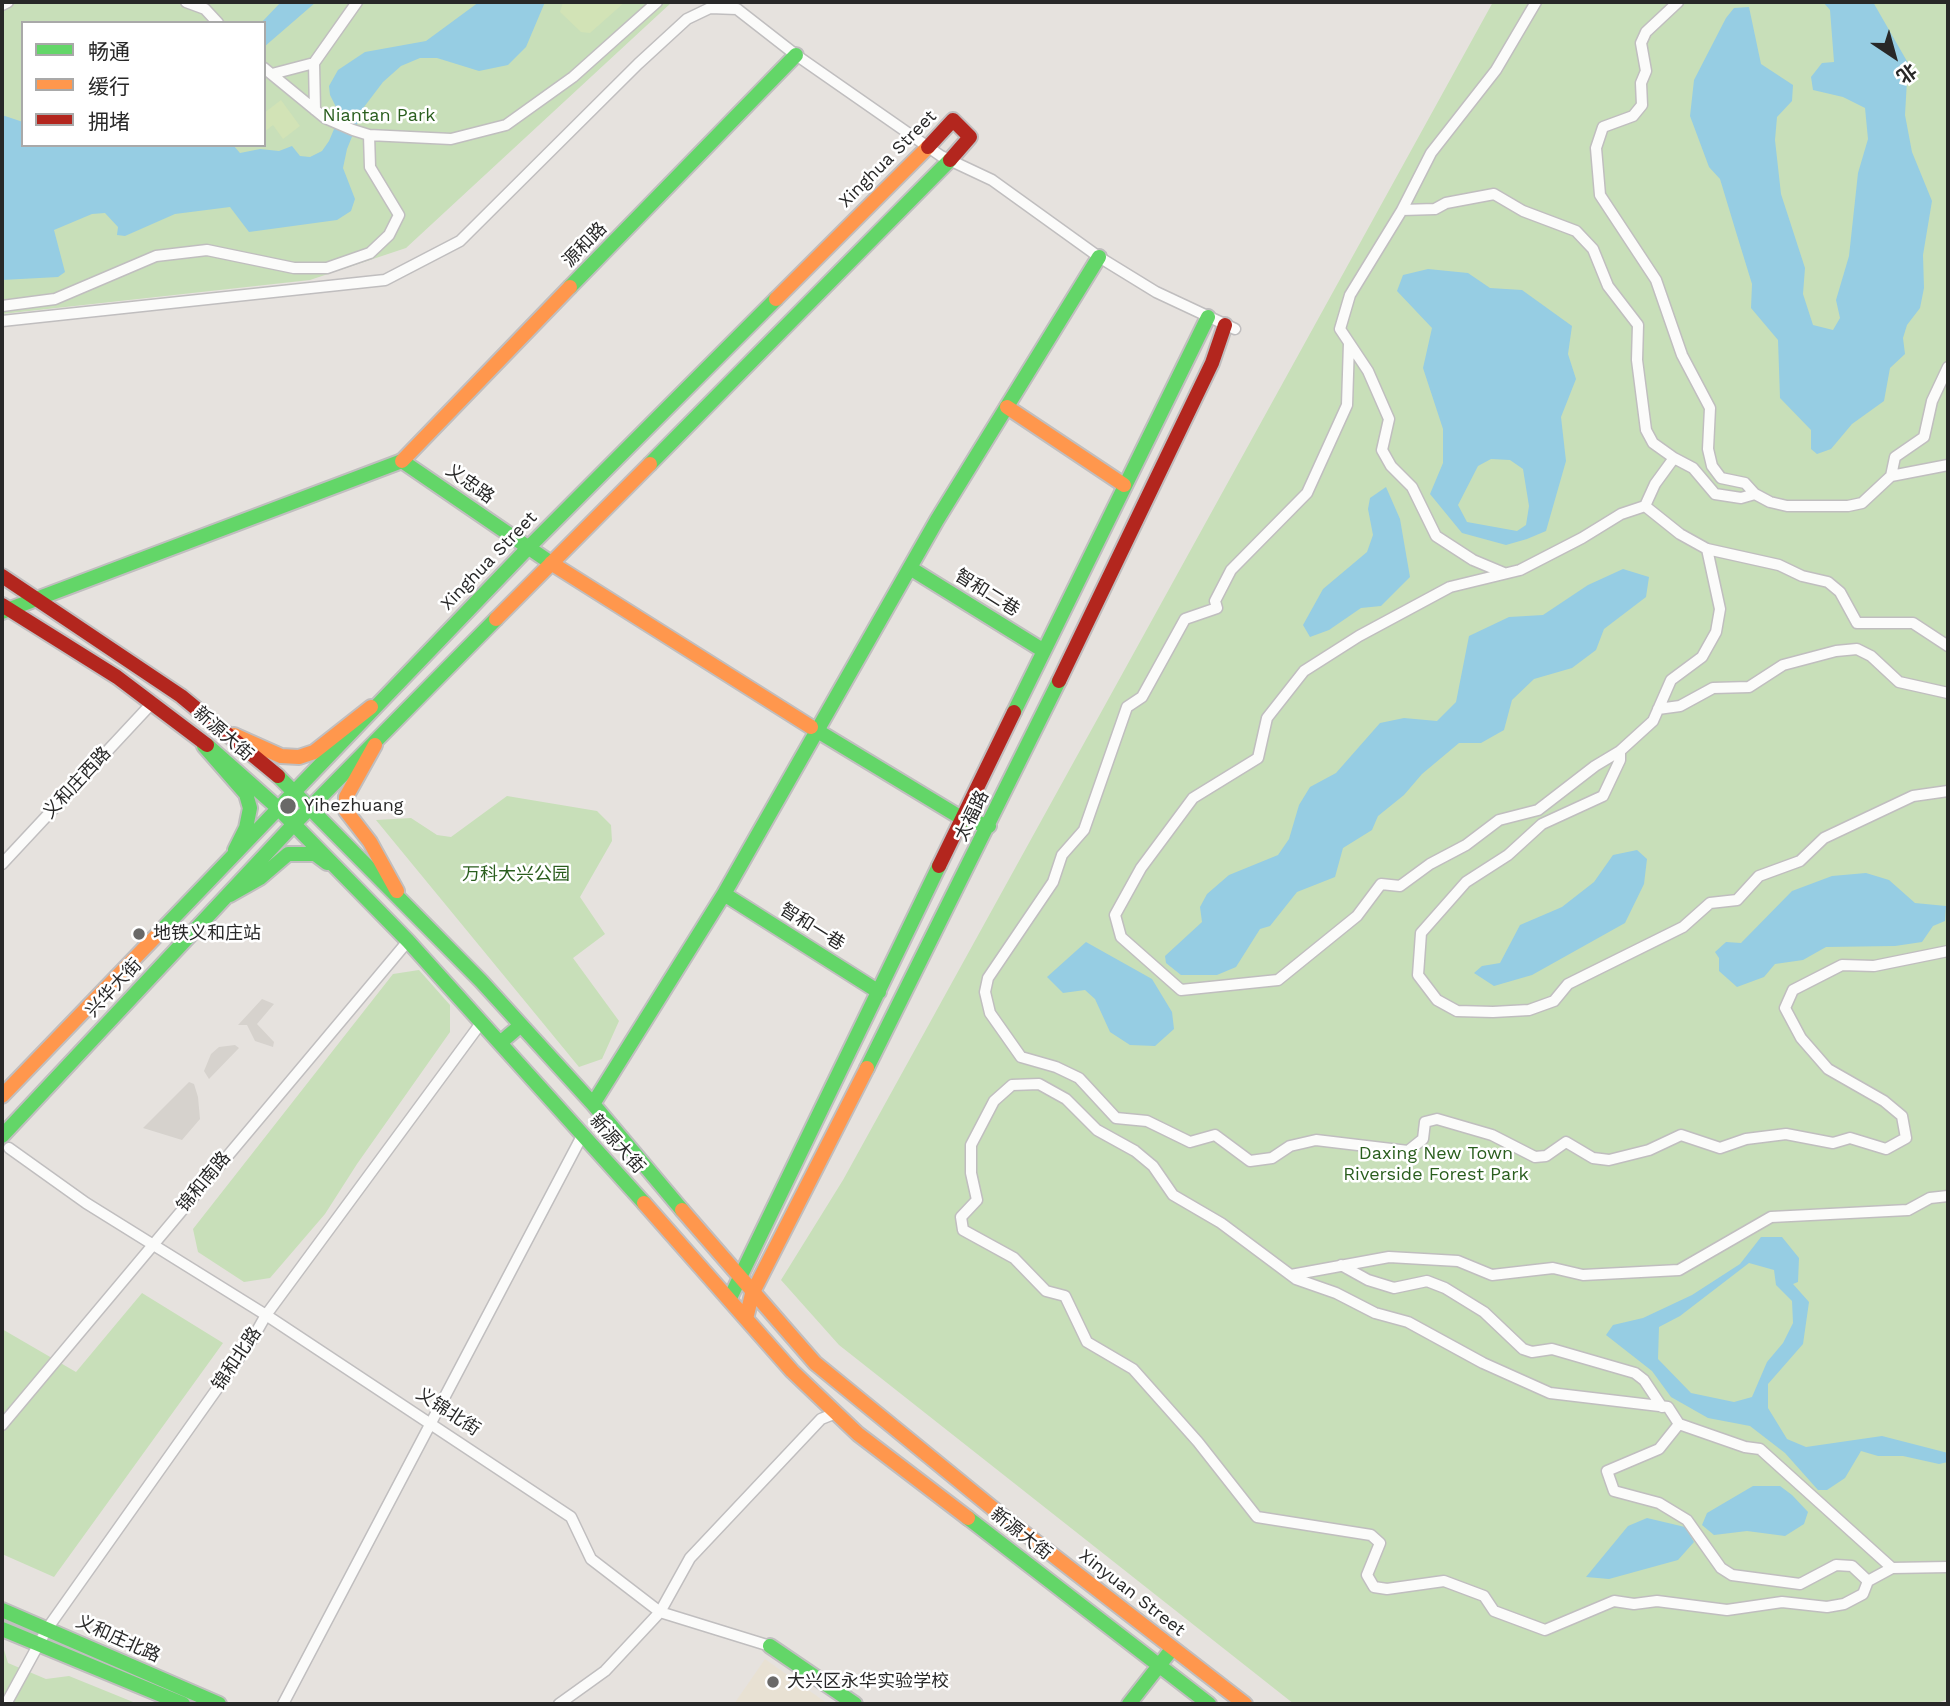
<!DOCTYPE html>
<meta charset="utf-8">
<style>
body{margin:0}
#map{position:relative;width:1950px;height:1706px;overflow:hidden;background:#e6e2de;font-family:"Work Sans","Noto Sans SC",sans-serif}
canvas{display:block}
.frame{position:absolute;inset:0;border:4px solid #282828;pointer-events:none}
.legend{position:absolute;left:21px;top:21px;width:245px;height:126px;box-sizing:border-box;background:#fff;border:2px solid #a9a9a9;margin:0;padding:9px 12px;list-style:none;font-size:21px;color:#282828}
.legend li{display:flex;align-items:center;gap:14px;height:35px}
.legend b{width:35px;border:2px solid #a9a9a9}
.north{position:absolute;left:1859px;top:21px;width:70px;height:70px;-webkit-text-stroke:5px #fff;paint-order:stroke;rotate:144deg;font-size:19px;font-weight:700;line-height:28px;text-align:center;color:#282828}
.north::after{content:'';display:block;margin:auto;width:24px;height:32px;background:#282828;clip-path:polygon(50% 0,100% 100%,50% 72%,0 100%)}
</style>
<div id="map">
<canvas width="1950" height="1706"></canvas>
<div class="frame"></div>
<ul class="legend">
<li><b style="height:9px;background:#63d668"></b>畅通</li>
<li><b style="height:9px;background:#ff974d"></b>缓行</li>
<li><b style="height:9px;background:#b3261e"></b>拥堵</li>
</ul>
<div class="north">北</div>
</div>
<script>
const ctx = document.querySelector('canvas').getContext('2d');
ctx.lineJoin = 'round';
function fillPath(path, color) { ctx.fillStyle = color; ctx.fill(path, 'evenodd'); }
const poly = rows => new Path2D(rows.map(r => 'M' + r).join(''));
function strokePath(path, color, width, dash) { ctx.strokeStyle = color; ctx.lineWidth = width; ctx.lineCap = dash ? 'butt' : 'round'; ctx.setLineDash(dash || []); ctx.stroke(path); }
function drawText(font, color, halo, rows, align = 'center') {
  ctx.font = font + ' "Work Sans","Noto Sans SC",sans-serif'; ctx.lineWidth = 5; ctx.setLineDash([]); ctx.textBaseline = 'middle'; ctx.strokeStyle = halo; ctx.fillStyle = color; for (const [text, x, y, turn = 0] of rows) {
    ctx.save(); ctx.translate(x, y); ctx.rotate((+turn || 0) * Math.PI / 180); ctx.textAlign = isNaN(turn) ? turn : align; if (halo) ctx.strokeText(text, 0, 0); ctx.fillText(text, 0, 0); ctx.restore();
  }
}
fillPath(poly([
 [765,1659,828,1704,734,1704]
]), '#e8e1d3');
fillPath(poly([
 [2,2,672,2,406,248,310,280,2,314],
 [23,23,264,23,264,145,23,145],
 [1493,2,1948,2,1948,1699,1935,1704,1294,1704,839,1345,781,1280,843,1180],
 [507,796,597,811,611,825,612,841,580,897,605,934,573,958,619,1021,602,1059,579,1067,376,820,411,818,437,835,451,837],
 [419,970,450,1005,450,1032,357,1164,325,1214,270,1278,244,1282,198,1252,193,1229,393,974],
 [142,1293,223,1343,54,1577,2,1554,2,1329,76,1372],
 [2,1643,8,1663,46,1679,69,1676,138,1704,2,1704]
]), '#c8dfb9');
fillPath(poly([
 [563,2,625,2,590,33,581,32,560,12],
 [281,100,300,126,283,139,273,125,264,132,264,113]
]), '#d2e3b6');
fillPath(poly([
 [262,999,274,1004,257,1024,274,1042,273,1047,255,1041,247,1025,238,1025],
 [235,1045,239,1048,209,1079,204,1071,211,1054,219,1047],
 [189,1082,194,1084,198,1097,200,1119,182,1140,143,1128]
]), '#d6d2cd');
fillPath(poly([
 [281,2,316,2,264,47,264,23,261,23],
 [479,2,545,2,526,47,508,65,479,71,437,58,420,58,401,66,383,82,364,107,347,149,343,168,355,199,351,211,337,220,249,232,230,207,175,214,125,236,117,235,118,227,105,213,92,214,54,230,65,272,58,277,2,280,2,115,23,122,23,145,233,145,240,153,260,149,279,151,292,146,300,156,310,157,322,151,329,141,340,115,330,95,329,86,338,70,365,52,426,41],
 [1823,2,1873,2,1908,63,1905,115,1912,152,1932,201,1923,255,1924,288,1920,308,1907,325,1903,338,1905,354,1890,368,1884,401,1852,424,1831,449,1817,454,1811,449,1811,430,1780,398,1778,340,1751,308,1752,284,1736,232,1720,179,1709,167,1690,116,1694,80,1726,18,1734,8,1749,7,1761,64,1793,85,1792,101,1777,117,1775,140,1781,194,1805,268,1803,294,1813,325,1833,330,1840,318,1836,300,1849,256,1858,173,1868,139,1865,108,1843,97,1813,90,1811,77,1822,63,1834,62,1830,10],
 [1428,269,1468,273,1490,288,1522,290,1572,326,1568,354,1576,379,1561,417,1566,461,1546,531,1527,539,1506,545,1462,533,1430,494,1443,463,1443,429,1423,368,1432,328,1397,291,1403,275],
 [1491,459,1510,460,1523,469,1529,506,1526,525,1517,531,1467,522,1458,505,1478,466],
 [1386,487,1400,519,1410,577,1381,606,1361,608,1329,630,1310,637,1303,625,1323,589,1367,552,1373,535,1368,509,1370,498],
 [1623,569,1649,577,1646,597,1604,629,1596,650,1572,668,1534,679,1512,700,1504,730,1481,743,1459,743,1422,774,1404,795,1378,816,1372,830,1343,848,1335,877,1297,892,1270,926,1260,929,1236,967,1217,975,1181,975,1166,963,1165,956,1202,922,1200,907,1207,894,1229,875,1278,855,1289,839,1299,805,1310,787,1336,773,1380,723,1404,718,1437,721,1456,702,1469,636,1509,617,1543,615,1588,585],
 [1637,850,1647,859,1644,884,1625,923,1532,975,1494,986,1474,973,1482,966,1500,963,1520,925,1562,907,1594,882,1613,855],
 [1866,873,1889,880,1915,903,1946,906,1945,921,1933,926,1922,942,1895,946,1826,947,1803,960,1775,964,1764,977,1737,987,1719,971,1719,958,1715,952,1726,942,1741,943,1792,891,1832,876],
 [1086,942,1152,979,1172,1012,1174,1029,1155,1046,1130,1045,1110,1032,1095,999,1085,990,1063,993,1047,977],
 [1761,1237,1782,1237,1799,1258,1798,1282,1793,1284,1809,1302,1803,1344,1768,1384,1768,1408,1787,1439,1806,1447,1882,1436,1948,1453,1948,1462,1939,1464,1903,1456,1878,1456,1861,1451,1845,1478,1827,1490,1818,1490,1785,1453,1750,1426,1708,1418,1671,1397,1652,1371,1606,1335,1613,1325,1643,1318,1692,1295,1740,1264],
 [1749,1263,1774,1270,1776,1285,1792,1301,1793,1323,1783,1343,1767,1362,1752,1397,1734,1402,1691,1393,1658,1359,1659,1327,1680,1316],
 [1753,1486,1780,1486,1792,1495,1808,1512,1804,1524,1785,1536,1747,1531,1714,1535,1702,1525,1707,1513],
 [1647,1518,1685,1527,1694,1542,1678,1560,1609,1579,1586,1577,1628,1526]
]), '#96cde3');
const street = poly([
 [186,2,205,9,218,23],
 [1678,2,1646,32,1641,43,1646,71,1641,83,1642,105,1633,116,1603,127,1596,148,1600,195,1656,280,1682,355,1710,408,1708,449,1712,466,1721,478,1745,483,1755,494,1770,502,1787,506,1848,506,1862,503,1891,476,1948,465],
 [2,5,8,2],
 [264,68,325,118,353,130,369,135,451,139,506,125,573,77,657,2],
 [272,74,314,63],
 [315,110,314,63,357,2],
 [1402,210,1431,153,1496,70,1536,2],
 [2,306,55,299,156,256,207,250,294,268,327,268,370,253,389,235,399,215,370,167,369,135],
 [2,321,385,280,460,241,638,64,687,19,710,8,737,9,796,55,941,156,992,180,1099,257,1156,292,1235,329],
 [1349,343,1347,405,1307,493,1231,570,1215,601,1217,608,1185,619,1142,697,1127,707,1084,830,1062,855,1053,882,988,978,985,992,990,1013,1021,1057,1056,1067,1079,1078,1116,1118,1147,1121,1190,1142,1215,1135,1250,1161,1272,1158,1290,1146,1316,1140,1408,1151,1423,1139,1425,1122,1437,1119,1492,1135,1535,1157,1546,1156,1566,1142,1593,1158,1609,1160,1649,1150,1681,1135,1720,1148,1746,1139,1786,1134,1833,1143,1850,1138,1886,1149,1906,1138,1902,1116,1884,1101,1828,1069,1801,1038,1785,1008,1793,990,1842,965,1874,966,1948,951],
 [1674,458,1693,468,1715,494,1741,498,1755,494],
 [1891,476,1895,457,1924,437,1932,401,1948,367],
 [1645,506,1680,534,1707,549,1779,565,1802,576,1828,582,1840,592,1857,623,1913,623,1948,646],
 [1504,573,1473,560,1436,536,1412,487,1391,466,1382,450,1389,419,1368,371,1340,329,1350,295,1402,210,1435,209,1446,203,1494,194,1523,211,1576,231,1593,249,1608,286,1638,325,1637,360,1646,430,1653,443,1674,458,1655,484,1645,506,1621,514,1582,538,1520,570,1450,587,1359,636,1304,671,1267,718,1258,758,1193,798,1141,868,1115,915,1121,937,1181,990,1278,980,1357,916,1381,884,1400,886,1430,864,1466,845,1499,820,1538,810,1595,766,1620,751,1653,721,1671,680,1702,657,1716,632,1720,609,1707,549],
 [1658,709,1680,706,1713,688,1749,687,1783,665,1836,651,1857,649,1871,656,1899,682,1948,693],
 [1620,751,1620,760,1603,796,1542,824,1508,855,1466,882,1421,933,1418,975,1437,1000,1457,1011,1493,1012,1529,1010,1554,1001,1568,984,1683,927,1710,903,1737,900,1759,876,1800,861,1824,838,1913,796,1948,791],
 [2,864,153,702],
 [9,1148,86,1203,266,1315,571,1517,591,1559,660,1612,770,1646],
 [1341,1265,1368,1280,1394,1288,1427,1281,1445,1288,1484,1312,1523,1349,1532,1352,1552,1349,1635,1373,1644,1380,1662,1407],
 [1291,1275,1389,1257,1458,1261,1492,1275,1553,1268,1583,1275,1679,1270,1771,1217,1908,1210,1930,1198,1948,1196],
 [1679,1424,1659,1449,1607,1471,1614,1491,1659,1503,1687,1520,1721,1568,1732,1575,1800,1584,1836,1565,1852,1566,1868,1581,1863,1594,1844,1604,1827,1607,1782,1602,1727,1610,1657,1601,1634,1604,1614,1601,1545,1630,1494,1611,1484,1596,1444,1581,1387,1589,1374,1587,1367,1575,1380,1543,1371,1535,1257,1517,1198,1442,1133,1369,1087,1342,1065,1296,1046,1291,1014,1258,963,1230,961,1217,977,1200,971,1173,971,1145,994,1101,1012,1085,1039,1084,1066,1099,1097,1130,1135,1151,1153,1166,1173,1195,1221,1223,1296,1279,1336,1293,1375,1313,1408,1322,1483,1363,1550,1393,1668,1407,1679,1424,1745,1447,1760,1449,1892,1568,1948,1567],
 [2,1425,408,941],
 [1868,1581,1892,1568],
 [6,1704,47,1629,253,1338,266,1315,481,1023],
 [283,1704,583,1134],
 [559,1704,605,1671,660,1612,690,1558,821,1419,836,1413]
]);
const fast = poly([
 [570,287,796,55],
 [650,464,950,160],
 [910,568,1044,651],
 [2,612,402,461,551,563],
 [1014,712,1208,317],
 [811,727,963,819,989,826],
 [207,745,278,808,408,941,644,1203],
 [204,746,246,794,250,808,246,828,235,850],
 [278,776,481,981,593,1104,682,1210],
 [724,894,879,992],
 [230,895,260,878,288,854,315,854,327,863],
 [158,934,528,548,776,299],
 [500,1043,521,1025],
 [867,1068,1059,681],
 [593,1104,724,894,937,520,1099,257],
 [2,1136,294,824,496,619],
 [730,1298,939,866],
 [968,1518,1209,1704],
 [2,1610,219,1704],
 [2,1629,183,1704],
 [770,1646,855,1704],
 [1129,1704,1172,1649]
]);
const slow = poly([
 [776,299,928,147],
 [1007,407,1124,485],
 [402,461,570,287],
 [551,563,811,727],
 [496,619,650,464],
 [234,735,281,756,299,757,314,752,371,707],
 [375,745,346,797,346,811,370,842,397,891],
 [2,1096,158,934],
 [644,1203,792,1371,858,1434,968,1518],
 [682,1210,815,1363,996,1511],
 [746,1319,752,1294,867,1068],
 [996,1511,1245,1704]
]);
const jam = poly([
 [928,147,953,120,970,137,950,160],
 [2,576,181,696,278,776],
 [2,605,117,677,207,745],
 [1059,681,1212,363,1225,325],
 [939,866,1014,712]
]);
strokePath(street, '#c0bebf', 13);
strokePath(fast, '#c0bebf', 18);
strokePath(slow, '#c0bebf', 18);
strokePath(jam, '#c0bebf', 18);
strokePath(street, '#fbfbfa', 10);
strokePath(fast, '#63d668', 14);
strokePath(slow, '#ff974d', 14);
strokePath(jam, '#b3261e', 14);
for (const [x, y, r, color] of [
 [288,806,9,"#6a6968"],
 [139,934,7,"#6a6968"],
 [773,1682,7,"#6a6968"]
]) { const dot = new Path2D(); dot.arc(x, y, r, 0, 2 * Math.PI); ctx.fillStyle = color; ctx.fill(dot); strokePath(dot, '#fff', 2.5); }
drawText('18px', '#2a5e1e', '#fff', [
 ["Niantan Park",379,116],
 ["万科大兴公园",516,875],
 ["Daxing New Town",1436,1154],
 ["Riverside Forest Park",1436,1175]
]);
drawText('18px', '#282828', '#fff', [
 ["Xinghua Street",888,159,-45],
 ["源和路",585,245,-46],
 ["义忠路",470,484,35],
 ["Xinghua Street",489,561,-46],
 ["智和二巷",987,593,32],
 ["新源大街",223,734,41],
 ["义和庄西路",77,783,-47],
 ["太福路",972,816,-64],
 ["智和一巷",812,927,32],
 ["兴华大街",114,988,-47],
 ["新源大街",617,1144,48],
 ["锦和南路",204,1182,-50],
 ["锦和北路",237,1359,-56],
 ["义锦北街",448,1412,33],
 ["新源大街",1021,1534,38],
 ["Xinyuan Street",1132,1593,38],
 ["义和庄北路",118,1639,24]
]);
drawText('18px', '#282828', '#fff', [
 ["Yihezhuang",304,806],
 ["地铁义和庄站",153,934],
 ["大兴区永华实验学校",787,1682]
], 'left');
</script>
